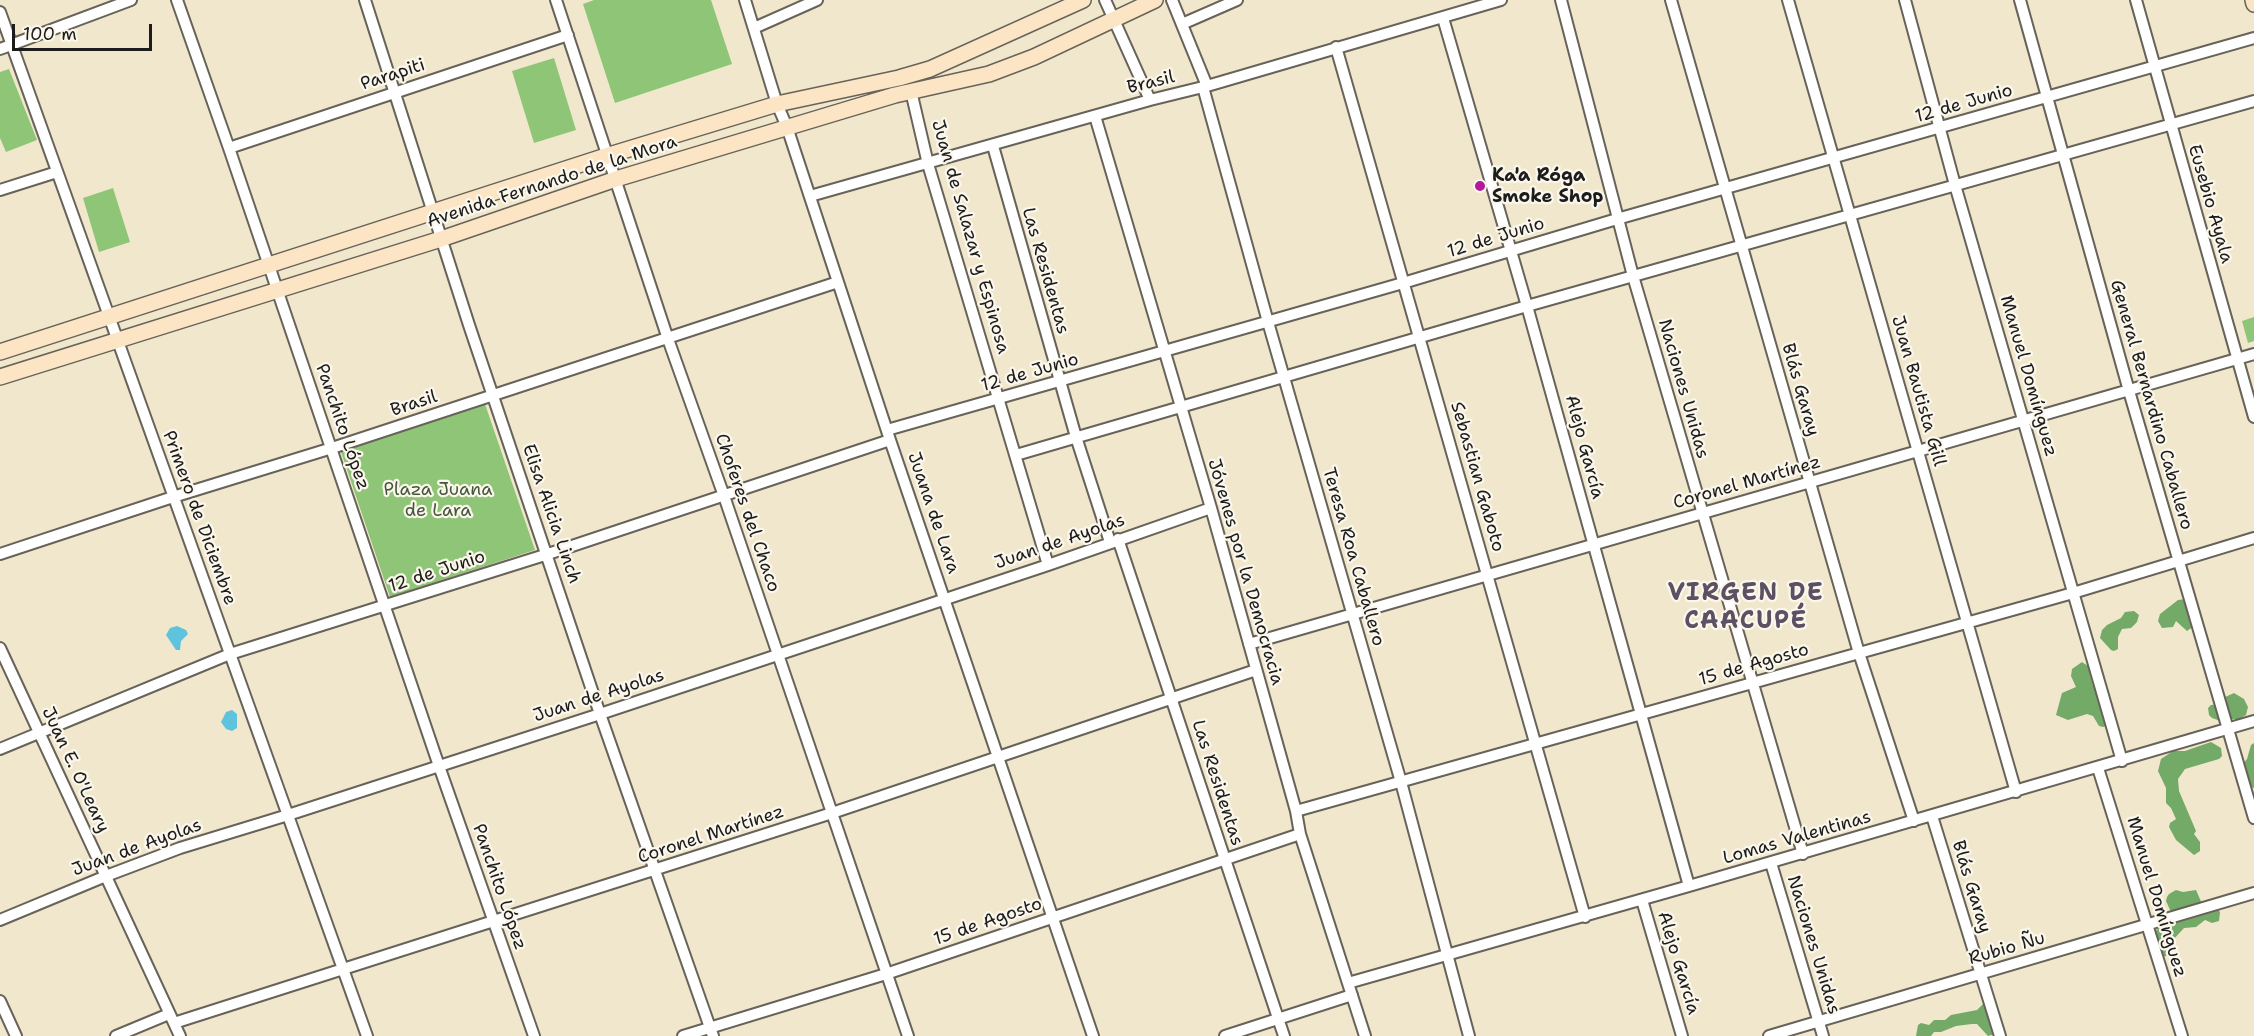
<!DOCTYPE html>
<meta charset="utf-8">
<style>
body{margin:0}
#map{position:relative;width:2254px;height:1036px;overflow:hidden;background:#f1e7cc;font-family:"Shantell Sans",sans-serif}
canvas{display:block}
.scale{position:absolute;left:12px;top:24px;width:140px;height:27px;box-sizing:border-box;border:3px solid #1c1c1c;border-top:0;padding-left:8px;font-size:18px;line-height:21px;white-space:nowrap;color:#1c1c1c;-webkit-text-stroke:4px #fbf7ec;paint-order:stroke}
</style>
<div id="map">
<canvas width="2254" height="1036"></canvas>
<div class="scale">100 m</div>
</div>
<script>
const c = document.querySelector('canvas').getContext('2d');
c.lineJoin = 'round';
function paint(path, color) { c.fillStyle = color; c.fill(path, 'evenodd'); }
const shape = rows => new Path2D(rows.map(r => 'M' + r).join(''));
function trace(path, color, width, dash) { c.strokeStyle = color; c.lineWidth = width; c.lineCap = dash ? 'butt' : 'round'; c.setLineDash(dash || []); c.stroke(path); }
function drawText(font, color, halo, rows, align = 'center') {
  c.font = font + ' "Shantell Sans",sans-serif'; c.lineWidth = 4.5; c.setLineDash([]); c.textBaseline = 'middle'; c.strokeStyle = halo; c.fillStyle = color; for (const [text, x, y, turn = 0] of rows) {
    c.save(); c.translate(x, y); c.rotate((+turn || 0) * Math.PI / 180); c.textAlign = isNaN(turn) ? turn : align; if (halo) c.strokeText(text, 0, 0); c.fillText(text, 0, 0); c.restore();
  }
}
const green = shape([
 [594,0,711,0,732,64,615,103,583,4],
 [554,58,576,130,534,143,512,71],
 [9,69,37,140,6,152,0,138,0,72],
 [113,188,130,242,99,252,83,198],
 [2254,317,2254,341,2248,343,2242,321],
 [485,404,535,550,390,597,341,452]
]);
const forest = shape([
 [2186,599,2194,626,2187,631,2176,621,2173,627,2162,628,2158,621,2160,614,2178,600],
 [2134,611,2139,615,2137,622,2131,628,2122,629,2118,637,2118,649,2114,651,2111,650,2100,638,2102,630,2107,625,2121,618,2125,612],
 [2082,662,2088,666,2093,686,2098,691,2107,726,2103,727,2099,726,2093,716,2087,714,2068,720,2056,715,2062,693,2076,687,2071,676,2072,669],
 [2234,693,2244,699,2248,707,2246,715,2239,719,2227,719,2223,722,2212,718,2209,715,2208,708,2211,705,2219,704,2223,698],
 [2211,742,2221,748,2222,756,2219,759,2185,769,2178,779,2179,791,2196,831,2194,834,2200,842,2200,851,2194,855,2176,840,2169,827,2170,823,2176,819,2171,808,2166,803,2166,788,2158,771,2161,759,2173,751,2185,751],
 [2254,743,2254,788,2246,786,2242,765,2247,759,2251,745],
 [2176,890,2183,892,2196,890,2203,906,2215,906,2220,912,2219,921,2212,923,2205,920,2196,927,2184,928,2173,940,2167,956,2159,957,2152,933,2162,926,2171,912,2166,901,2167,897,2169,894],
 [1983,1004,1987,1004,1995,1032,1992,1035,1988,1036,1977,1024,1972,1024,1956,1026,1941,1032,1934,1032,1931,1036,1916,1036,1918,1025,1921,1023,1929,1025,1934,1020,1945,1020,1951,1015,1977,1010]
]);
const water = shape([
 [177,626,186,630,188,634,181,641,180,650,176,650,166,635,170,628],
 [232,710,237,714,237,728,232,731,226,729,221,722,226,712]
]);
const street = shape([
 [177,0,229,148,439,766,534,1036],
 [365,0,469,325,600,714,713,1036],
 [556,0,668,339,724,496,908,1036],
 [745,0,777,104,787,127,890,440,1093,1036],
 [1105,0,1150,100],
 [1172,0,1207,86],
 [1561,0,1633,276,1803,854],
 [1671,0,1859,653,1914,821],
 [1788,0,2016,792],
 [1905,0,1955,185,2122,761],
 [2020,0,2129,391,2254,818],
 [2136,0,2254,417],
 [0,12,367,1036],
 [1443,18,1527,306,1689,886],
 [1182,24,1237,0],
 [754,28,817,0],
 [1336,47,1585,917],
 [0,49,131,0],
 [1203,87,1268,322,1401,782,1469,1036],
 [911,91,928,164,1048,565],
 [1095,116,1211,508,1296,811,1300,834,1365,1036],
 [993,146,1076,437,1110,542],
 [229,148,568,35],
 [0,190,57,172],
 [810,196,1150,100,1207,86,1501,0],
 [887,430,1403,283,1617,219,2254,38],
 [1016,455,1527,306,2254,101],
 [1118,539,1284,1036],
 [0,554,173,497,332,448,838,282],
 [1249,644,2254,354],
 [0,648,180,1036],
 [0,749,230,654,548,554,890,440],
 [2098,768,2182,1036],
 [1296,811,2073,593,2254,538],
 [1932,816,2000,1036],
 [1771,863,1823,1036],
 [1642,900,1682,1036],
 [0,920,106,876,180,848,288,815,600,714,1048,565,1211,508],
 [1348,983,1689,886,2254,721],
 [0,1001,16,1036],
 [174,1023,832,813,1256,670],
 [116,1036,169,1014],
 [683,1036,886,974,1300,834],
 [1225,1036,1352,995],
 [1769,1036,2254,893]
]);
const secondary = shape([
 [2253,0,2254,4],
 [0,352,606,156,777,104,899,78,930,69,1083,0],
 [0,377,441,239,616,179,895,95,989,74,1034,57,1155,0]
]);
const markers = [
 [1480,186,6,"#b5179e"]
];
const streetNames = [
 ["Parapiti",393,75,-18],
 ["Brasil",1151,83,-14],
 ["12 de Junio",1964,104,-16],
 ["Avenida Fernando de la Mora",552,182,-18],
 ["Eusebio Ayala",2210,204,74],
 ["Juan de Salazar y Espinosa",970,237,74],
 ["12 de Junio",1496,238,-17],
 ["Las Residentas",1045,271,74],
 ["12 de Junio",1030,373,-16],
 ["Manuel Domínguez",2028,376,74],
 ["Naciones Unidas",1683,389,74],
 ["Blás Garay",1800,390,74],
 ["Juan Bautista Gill",1918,391,74],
 ["Brasil",414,404,-18],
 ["General Bernardino Caballero",2151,405,74],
 ["Panchito López",342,427,71],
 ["Alejo García",1584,447,75],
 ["Sebastian Gaboto",1477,477,74],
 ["Coronel Martínez",1747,483,-16],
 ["Choferes del Chaco",747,513,71],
 ["Juana de Lara",933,513,71],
 ["Elisa Alicia Linch",551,514,71],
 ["Primero de Diciembre",199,518,70],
 ["Juan de Ayolas",1060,542,-19],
 ["Teresa Roa Caballero",1353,557,74],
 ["12 de Junio",437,572,-18],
 ["Jóvenes por la Democracia",1245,572,74],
 ["15 de Agosto",1754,665,-16],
 ["Juan de Ayolas",599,696,-18],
 ["Juan E. O'Leary",75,770,65],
 ["Las Residentas",1217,783,72],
 ["Coronel Martínez",711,835,-18],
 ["Lomas Valentinas",1797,838,-16],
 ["Juan de Ayolas",137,848,-20],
 ["Panchito López",499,887,71],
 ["Blás Garay",1971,887,73],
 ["Manuel Domínguez",2156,897,73],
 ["15 de Agosto",988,922,-19],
 ["Naciones Unidas",1813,945,73],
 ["Rubio Ñu",2007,949,-16],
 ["Alejo García",1678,963,73]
];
const poiNames = [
 ["Ka'a Róga",1492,176],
 ["Smoke Shop",1492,197]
];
const parkNames = [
 ["Plaza Juana",438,490],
 ["de Lara",438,511]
];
const districtNames = [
 ["VIRGEN DE",1746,594],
 ["CAACUPÉ",1746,622]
];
paint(green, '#8fc577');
paint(forest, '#73aa68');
paint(water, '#60c3de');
trace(street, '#67635a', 14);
trace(secondary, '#67635a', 18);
trace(street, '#fff', 10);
trace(secondary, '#fce5c4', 15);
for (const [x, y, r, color] of markers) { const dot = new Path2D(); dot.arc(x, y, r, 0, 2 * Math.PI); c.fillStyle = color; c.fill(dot); trace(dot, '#fbf7ec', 2); }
drawText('18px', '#1c1c1c', '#fbf7ec', streetNames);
drawText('bold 18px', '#1c1c1c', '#fbf7ec', poiNames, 'left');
drawText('18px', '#44573c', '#fbf7ec', parkNames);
c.letterSpacing = '1.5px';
drawText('bold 24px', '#5c5063', '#fbf7ec', districtNames);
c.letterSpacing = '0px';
</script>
